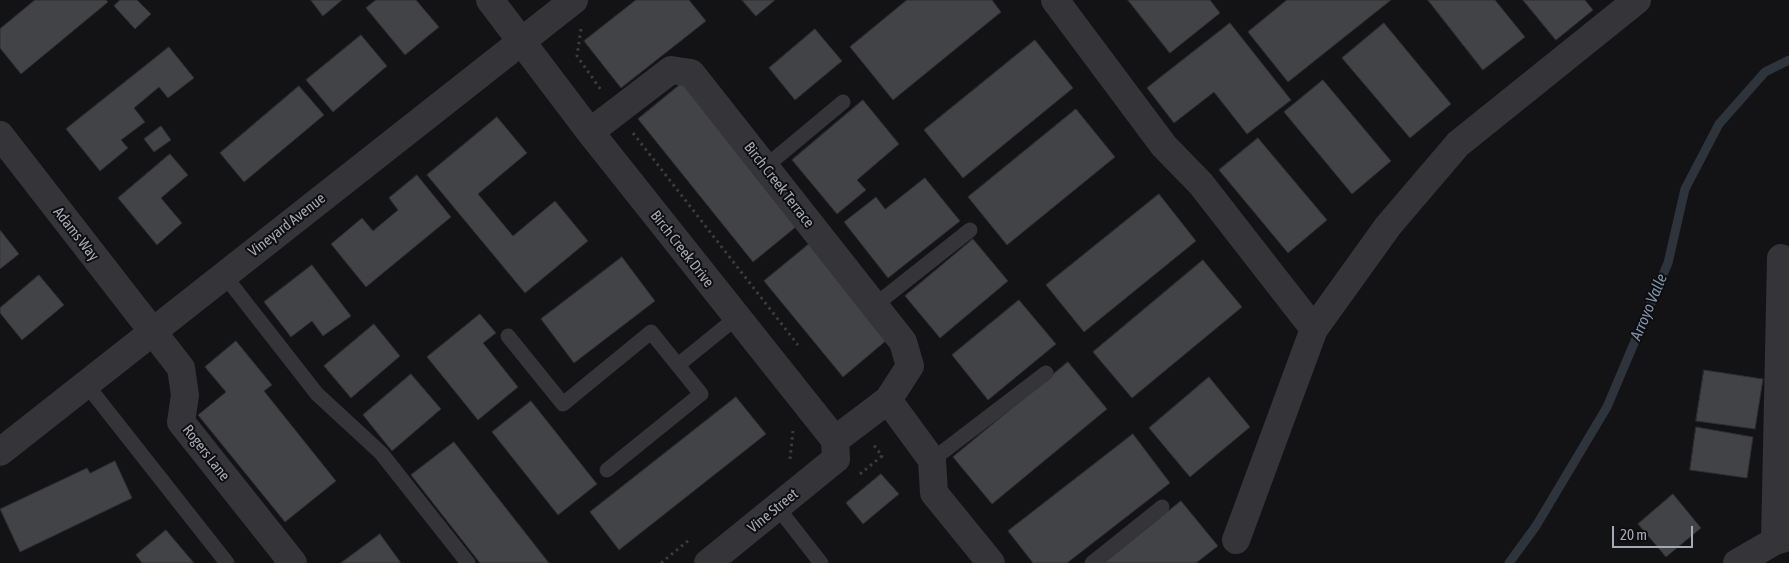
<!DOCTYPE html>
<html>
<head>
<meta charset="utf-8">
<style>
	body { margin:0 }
	#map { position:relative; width:1789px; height:563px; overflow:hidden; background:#131315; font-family:"Asap Condensed",sans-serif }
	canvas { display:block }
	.scale { position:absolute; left:1612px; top:526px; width:81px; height:22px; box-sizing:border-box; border:2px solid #a6a9b4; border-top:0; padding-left:6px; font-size:15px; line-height:18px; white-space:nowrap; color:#a6a9b4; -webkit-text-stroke:4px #0e0e10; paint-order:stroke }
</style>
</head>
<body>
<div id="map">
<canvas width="1789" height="563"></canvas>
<div class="scale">20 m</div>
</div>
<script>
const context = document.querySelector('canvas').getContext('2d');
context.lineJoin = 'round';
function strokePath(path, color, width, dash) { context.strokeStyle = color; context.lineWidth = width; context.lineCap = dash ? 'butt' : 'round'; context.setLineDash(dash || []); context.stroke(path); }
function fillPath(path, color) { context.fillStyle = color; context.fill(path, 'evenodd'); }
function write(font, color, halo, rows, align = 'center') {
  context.font = font + ' "Asap Condensed",sans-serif'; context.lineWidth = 4; context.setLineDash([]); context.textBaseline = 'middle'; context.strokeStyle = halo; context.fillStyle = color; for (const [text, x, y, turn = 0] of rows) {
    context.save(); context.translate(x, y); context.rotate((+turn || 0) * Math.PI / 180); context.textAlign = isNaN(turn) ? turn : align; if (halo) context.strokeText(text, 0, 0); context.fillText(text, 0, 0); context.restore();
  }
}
strokePath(new Path2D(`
	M1509,563L1536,526L1607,407L1668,263L1685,189L1719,124L1765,72L1789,60`), '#2e343c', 9);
const building = new Path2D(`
	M35,0H106L108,2L21,74L0,48V29Z
	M120,0H137L151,14L135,29L114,6Z
	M311,0H342L323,16Z
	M376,0H416L439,27L405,55L366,8Z
	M636,0H689L706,21L621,88L584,41Z
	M742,0H775L756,16Z
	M907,0H992L1001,12L893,100L850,47Z
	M1128,0H1210L1220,13L1170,53Z
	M1287,0H1391L1288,82L1248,32Z
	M1428,0H1495L1525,37L1483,70Z
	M1523,0H1585L1593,10L1556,40Z
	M1230,23L1291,100L1247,134L1214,92L1174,123L1147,88Z
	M1384,23L1451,104L1410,138L1342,58Z
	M815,29L842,61L795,100L769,68Z
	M361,35L387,66L333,112L306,80Z
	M1035,40L1073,88L963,178L924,130Z
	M169,47L194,78L168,98L159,87L134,108L145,122L121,140L128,148L100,171L66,129Z
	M1323,80L1391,161L1352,194L1284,112Z
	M682,83L797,226L753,262L638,119Z
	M299,86L324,115L244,182L220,153Z
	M863,100L899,144L857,180L866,190L837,214L792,160Z
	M1076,109L1115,157L1007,245L968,197Z
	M497,117L527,153L478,194L513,236L555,201L588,241L525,293L427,175Z
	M161,126L171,140L154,152L144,139Z
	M1258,138L1327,220L1288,253L1219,170Z
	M170,154L188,175L161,198L182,223L157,245L118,198Z
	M417,175L451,217L366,287L331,244L362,218L373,231L398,210L389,198Z
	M925,178L960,221L888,278L844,222L876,197L885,209Z
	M1159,194L1196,241L1084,332L1046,285Z
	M0,230L19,254L0,269Z
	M973,239L1008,281L940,338L905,296Z
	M809,244L888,339L843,377L764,281Z
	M622,257L655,301L574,363L541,319Z
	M1203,260L1242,307L1132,398L1093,352Z
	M312,265L351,316L323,336L312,321L291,337L264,302Z
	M39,275L64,305L22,340L0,313V308Z
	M1019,300L1056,344L988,400L952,355Z
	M480,314L496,333L483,343L518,387L478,420L427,357Z
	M374,324L400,356L351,398L324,366Z
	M236,341L272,385L264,391L336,481L285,522L198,415L226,392L205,367Z
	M1068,362L1107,409L992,504L953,457Z
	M1704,370L1763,379L1755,429L1696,421Z
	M411,374L441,409L392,451L363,415Z
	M1209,377L1250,427L1190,477L1149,428Z
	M736,397L766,434L619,550L590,512Z
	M531,401L597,484L558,515L492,432Z
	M1696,427L1753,437L1747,478L1690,470Z
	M1133,434L1170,483L1067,563H1033L1008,531Z
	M454,442L549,563H480L411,475Z
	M115,461L132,498L20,552L0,509L87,468L90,473Z
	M881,474L899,494L863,524L846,503Z
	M1673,494L1701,528L1666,557L1638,524Z
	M1181,501L1218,546L1196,563H1104Z
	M166,530L194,563H142L136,555Z
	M380,534L401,563H341Z`);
fillPath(building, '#424347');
strokePath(building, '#2e2d30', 1);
strokePath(new Path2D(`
	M581,29L577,56L601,90
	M633,133L798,345
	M790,459L793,431
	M860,474L882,456L873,444
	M661,563L689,540`), '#3b3c40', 3, [2.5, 4]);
strokePath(new Path2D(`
	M765,167L843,102
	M224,275L317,394L381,453L468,563
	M874,306L970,230
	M508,336L563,404L651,332L701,394L607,470
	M678,365L736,318
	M86,384L227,563
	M932,460L1046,373
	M778,508L821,563
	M1092,563L1162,507`), '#353539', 15);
strokePath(new Path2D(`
	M490,0L590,132L835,440L836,459L708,563
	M1055,0L1164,146L1201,184L1314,329
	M590,132L671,70L691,73L903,342L910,366L888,400L835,440
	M0,135L181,368L185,395L181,422L293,563
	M888,400L932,460L934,493L991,563
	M1236,540L1314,329L1388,226L1458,144L1637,0
	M1775,541L1781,258
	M1737,563L1775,541L1789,537`), '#353539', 28);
strokePath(new Path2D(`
	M0,452L574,0`), '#353539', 28);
write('15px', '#a6a9b4', '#0e0e10', [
	["Birch Creek Terrace",779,185,52],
	["Vineyard Avenue",287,225,-38],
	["Adams Way",76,234,52],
	["Birch Creek Drive",682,249,52],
	["Rogers Lane",206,453,52],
	["Vine Street",773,511,-39]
]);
write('italic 16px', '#8093ab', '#0e0e10', [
	["Arroyo Valle",1649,307,-67]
]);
</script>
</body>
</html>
